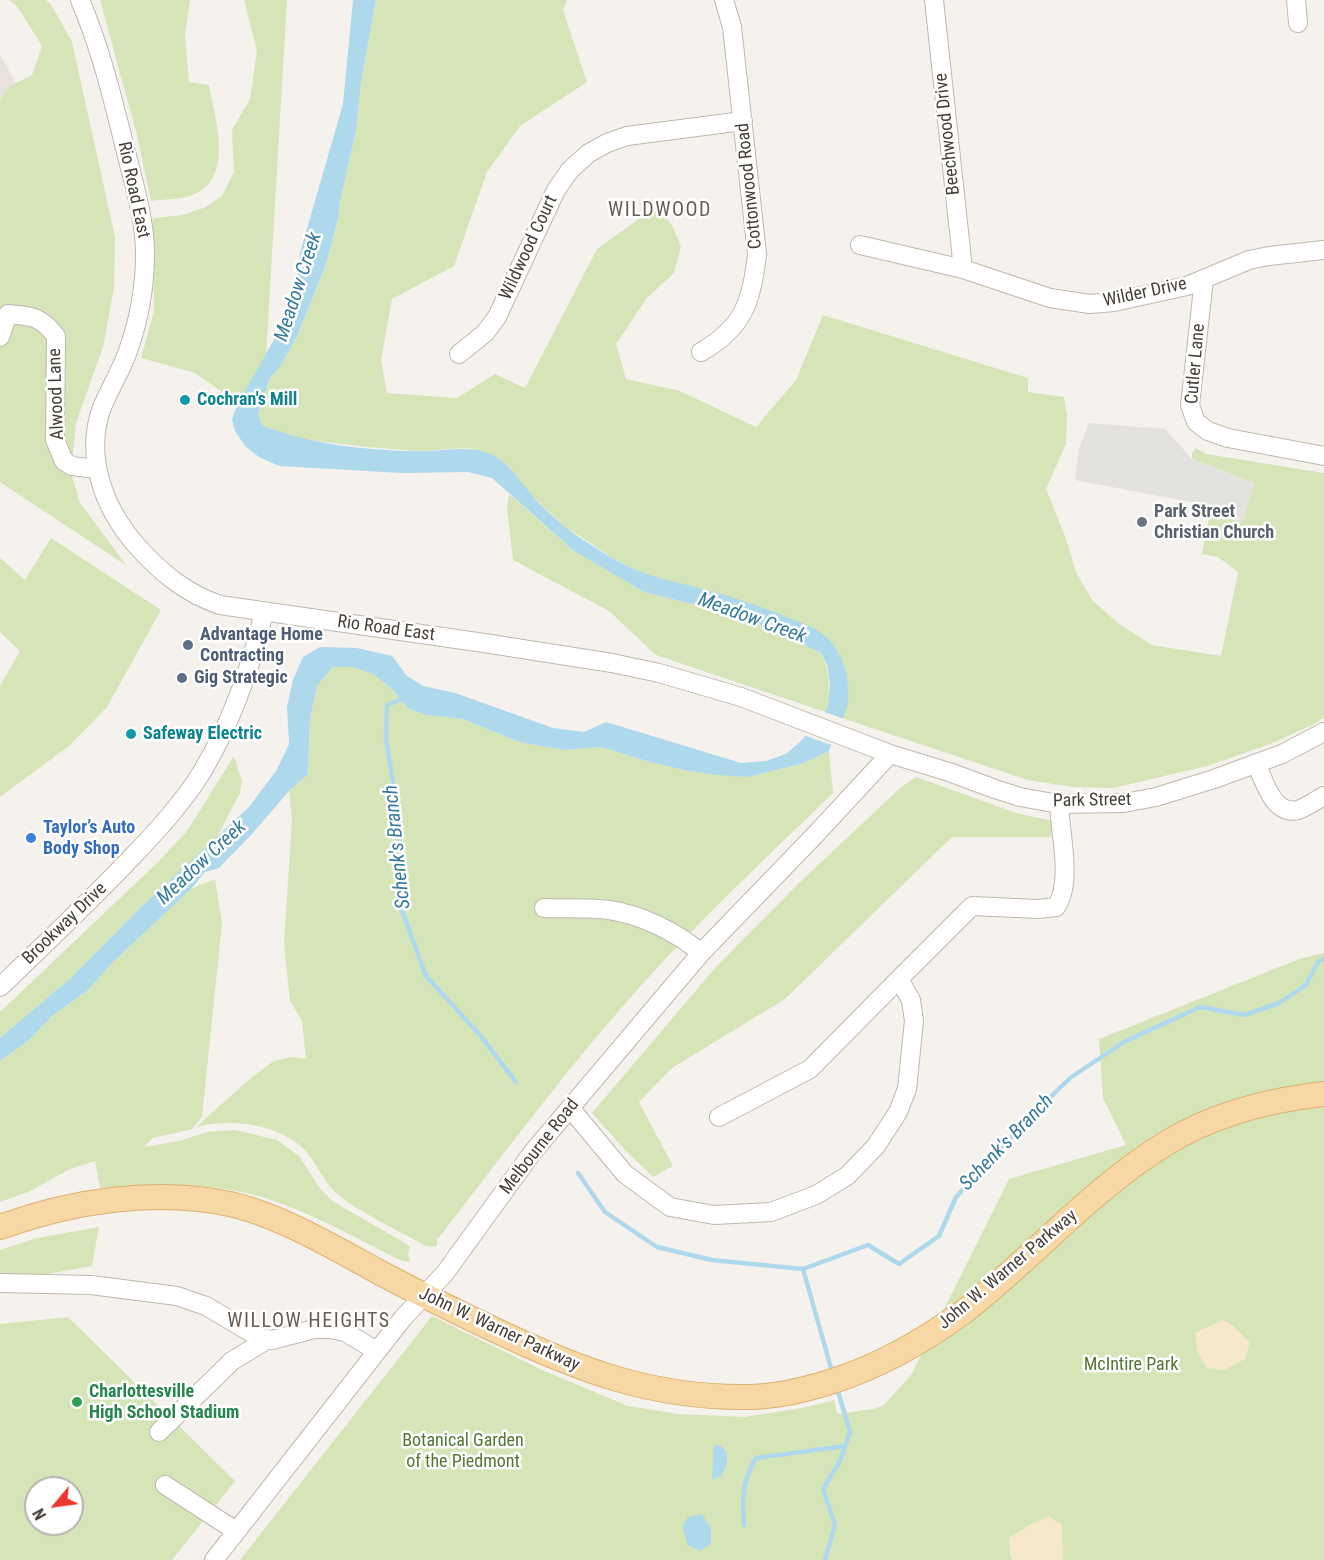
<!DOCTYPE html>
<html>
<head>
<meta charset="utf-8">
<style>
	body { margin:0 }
	#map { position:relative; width:1324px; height:1560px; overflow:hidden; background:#f5f1ec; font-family:"Roboto Condensed",sans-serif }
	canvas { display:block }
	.north { position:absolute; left:24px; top:1476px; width:60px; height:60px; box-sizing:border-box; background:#fff; border:2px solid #b6b3b0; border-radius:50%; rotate:241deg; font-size:16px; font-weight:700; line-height:24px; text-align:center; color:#48413a }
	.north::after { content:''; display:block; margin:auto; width:21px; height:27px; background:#e9392e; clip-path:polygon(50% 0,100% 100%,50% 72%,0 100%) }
</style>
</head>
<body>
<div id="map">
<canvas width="1324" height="1560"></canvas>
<div class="north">N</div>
</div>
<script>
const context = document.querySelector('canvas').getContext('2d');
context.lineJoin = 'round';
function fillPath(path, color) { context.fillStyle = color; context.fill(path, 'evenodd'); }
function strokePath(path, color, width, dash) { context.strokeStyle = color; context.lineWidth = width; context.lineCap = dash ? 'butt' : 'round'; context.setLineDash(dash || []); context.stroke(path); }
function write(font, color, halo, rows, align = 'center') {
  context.font = font + ' "Roboto Condensed",sans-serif'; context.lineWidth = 5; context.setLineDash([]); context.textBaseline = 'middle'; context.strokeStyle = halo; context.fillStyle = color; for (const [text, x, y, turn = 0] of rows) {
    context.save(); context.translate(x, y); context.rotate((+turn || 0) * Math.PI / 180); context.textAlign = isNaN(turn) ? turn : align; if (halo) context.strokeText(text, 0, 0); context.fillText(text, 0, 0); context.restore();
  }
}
fillPath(new Path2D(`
	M0,54L16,84L0,175Z`), '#e8e2da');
fillPath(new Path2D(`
	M9,0H46L52,6L72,42L115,237L114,288L103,347L76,423L71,473L80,503L127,566L0,482V100L9,87L32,75L42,46L17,6Z
	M100,0H190L185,36L189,82L209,85C215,120 235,177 193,195C181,200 164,199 151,201L137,135Z
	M244,0H287L266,355L250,385L238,403L195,373L141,358L154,312L153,218L182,215L206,207L222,196L234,172L232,130L250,99L257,51Z
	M376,0H567L563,10L587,82L520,126L487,172L454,266L392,299L381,360L387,393L457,398L495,374L525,388L597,249L657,206L673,227L681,247L674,273L647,298L616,344L626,379L680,391L756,427L796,380L823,315L1028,378V392L1064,397L1067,415L1066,444L1046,489L1065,536L1076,572L1092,600L1119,624L1152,645L1221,656L1238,572L1218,557L1202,554L1211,509L1242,523L1254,483L1192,459V453L1196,448L1206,454L1324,473V717L1314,724L1270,744L1207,766L1113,788L1072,787L1028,780L842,718L848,701L847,677L803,624L741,601L704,589L676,584L638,571L614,559L563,525L526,490L509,467L469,448L418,451L367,447L308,440L281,434L262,425L258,414L270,378L282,364L298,334L325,267L338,219L340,202L356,130L361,82Z
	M509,494L574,551L644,592L744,617L821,653C830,672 830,688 827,709L825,712L656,655L609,611L513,560L507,509Z
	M51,538L161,610L107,707L69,746L0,797V686L20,651L0,632V558L25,580Z
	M333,667H352L373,674L392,689L409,709L427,715L463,719L519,742L566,750L601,747L650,762L684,770L748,777L801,764L829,751L833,793C770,854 705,915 646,980C571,1063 505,1152 437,1240V1245L434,1247L426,1246C400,1231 355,1211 334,1191C322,1179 316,1162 305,1150C278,1123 230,1118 196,1127L252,1077L274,1061L291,1057L306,1059L302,1021L290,1001L284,943L292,820L289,791L308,774L310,718L317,686Z
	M234,756L242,781L240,793L217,837L140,908L73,976L0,1038V1012L157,863L187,831Z
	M916,777L1016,813L1052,821L1051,837H952L785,999L672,1068L639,1102L673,1166L653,1177L626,1151L592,1113L715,968L798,884L900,788Z
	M215,879L222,923L202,1117L192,1129L153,1138L144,1147L179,1141L207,1132L220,1131L235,1130L277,1140L299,1156L319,1187L332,1201L410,1246L408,1254L410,1262L400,1260C351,1236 296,1203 241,1192C195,1182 147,1184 100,1188L95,1161L70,1169L28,1192L0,1202V1061L27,1042L52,1016L87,991L112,963L191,889Z
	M1324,953V1560H240L432,1316L542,1370L628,1406L678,1414L745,1417L807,1407L834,1400L837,1414L873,1409L884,1405L911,1375L1009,1179L1126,1145L1103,1098L1099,1039L1299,959Z
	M99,1227L92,1266L25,1278L0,1279V1250L37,1238Z
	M68,1317L235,1481L172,1560H0V1324ZM36,1488H72V1524H36Z`), '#d5e5b8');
fillPath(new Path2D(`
	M1223,1320C1235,1324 1240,1334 1250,1342L1245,1359L1224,1370L1207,1368L1197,1352L1195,1333Z
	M1049,1516L1062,1525L1063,1560H1013L1010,1556L1009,1538L1029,1525Z`), '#f5e8cb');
fillPath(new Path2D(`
	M1089,423L1165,429L1192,459L1254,483L1242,523L1201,504L1075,480L1079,448Z`), '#e4e2df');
fillPath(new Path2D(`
	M353,0H376L361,82L356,130L340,202L338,219L325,267L298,334L282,364L270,378L258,414L262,425C306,444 370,451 418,451C442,452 467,444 490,454C512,463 524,489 541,505C562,527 588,544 614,559C644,576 671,581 704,589C730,596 757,605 782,615C796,621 815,626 826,637C843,652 850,678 848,700C847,714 834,737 829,751L801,764L748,777L717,775L684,770L650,762L601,747L566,750L519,742L463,719L427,715L409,709L392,689L373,674L352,667H333L317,686L310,718L308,774L289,791L252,834L219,868L205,872L191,889L112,963L87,991L52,1016L27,1042L0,1061V1038L73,976L140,908L249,807L276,771L289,744L287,707L293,680L303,657L320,647L357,648L392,656L407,676L423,686L455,693L553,728L584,732L606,722L741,763L766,761L786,754L801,741L827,709L830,685L827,665L821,653L744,617L644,592L574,551L492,478L468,472L401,473L279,466L259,457L245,446L235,431L232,419L238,403L279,331L288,309L295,286L300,253L343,104Z
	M714,1444L721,1446L727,1452V1463L722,1475L712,1480Z
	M702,1514L711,1528V1543L700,1551L688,1545L682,1527L688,1517Z`), '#aed8ec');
fillPath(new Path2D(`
	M822,711L844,719L834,746L803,735Z`), '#f5f1ec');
strokePath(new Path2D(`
	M405,698L387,705L386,739L397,808L402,868L399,902L426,976L480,1035L516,1082
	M578,1173L605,1212L657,1247L712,1260L803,1269L868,1245L899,1264L939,1236L956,1197L1026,1121L1070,1078L1124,1042L1200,1007L1244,1015L1279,1003L1306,985L1318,962L1324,959
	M803,1269L833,1375
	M744,1525C742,1498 742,1482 756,1458L845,1446
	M825,1560L835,1525L823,1489L840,1461L850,1432L837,1388`), '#aed8ec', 4.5);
const minor = new Path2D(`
	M80,0C101,49 113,100 126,152C134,185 145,219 145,254C145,285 139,319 129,348C122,370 109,389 101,410C85,458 104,508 136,545C160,572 185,593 220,605L484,643L612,663L659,673L741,697L890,754L949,772L995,789L1020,797L1059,804L1124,803L1156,797L1214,779L1282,754L1324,732
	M934,0L963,269
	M1296,0L1298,23
	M860,245L963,269L1050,298L1090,304L1114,302L1187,286L1249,260L1269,256L1324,250
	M1204,279L1190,405L1196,422L1208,431L1228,438L1324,456
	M0,337L8,314C32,316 40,316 56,336L55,440L64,461L72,466L97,469
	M701,352C744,327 752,301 757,254L732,27L724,0
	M459,354L485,333L497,317L556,190L570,170L589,153L607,143L627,136L743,121
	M1256,763C1264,780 1273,816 1298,810C1307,807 1316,800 1324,796
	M544,908C565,909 588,907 609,910C639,914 677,932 701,953
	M899,979L972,906L1038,909L1056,907C1073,883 1060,833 1059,804
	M0,987C44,945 88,903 130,859C156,832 182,804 202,772C232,721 251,668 264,612
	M570,1108L625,1174L670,1207L714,1215L771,1212L816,1195L847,1176L876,1146L898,1112L907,1089L914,1021L911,1000L899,979L810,1069L719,1117
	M0,1283L91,1285L177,1296L206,1306L260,1338L272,1340L314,1329H330L345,1332L377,1351
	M159,1432L232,1361L268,1339
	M165,1485L236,1531
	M214,1560L403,1318L445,1273L532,1153L701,953L816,834L890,754`);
const major = new Path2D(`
	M0,1227C72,1201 154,1188 230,1204C279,1215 333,1247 377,1271C416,1292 455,1311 495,1330C579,1370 652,1398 747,1397C776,1397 805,1390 833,1381C880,1366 922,1342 962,1313C1031,1260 1089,1191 1165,1144C1212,1115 1269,1100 1324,1094`);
strokePath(minor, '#c0b8af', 20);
strokePath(major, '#dbb273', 26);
strokePath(minor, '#fff', 18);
strokePath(major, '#f7d7a3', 24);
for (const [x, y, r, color] of [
	[185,400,6,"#0f9aa8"],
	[1142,522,6,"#6b7280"],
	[188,645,6,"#5c6f8a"],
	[182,678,6,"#5c6f8a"],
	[131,734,6,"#0f9aa8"],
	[31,838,6,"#3f7fe0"],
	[77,1402,6,"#2e9e5b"]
]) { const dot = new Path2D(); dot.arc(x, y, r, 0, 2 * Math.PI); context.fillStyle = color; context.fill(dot); strokePath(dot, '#fff', 2); }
write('18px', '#48413a', '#fff', [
	["Beechwood Drive",948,134,-96],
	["Cottonwood Road",750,186,-96],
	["Rio Road East",133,190,78],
	["Wildwood Court",529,248,-65],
	["Wilder Drive",1145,293,-12],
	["Cutler Lane",1196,364,-85],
	["Alwood Lane",57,394,-92],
	["Rio Road East",386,629,8],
	["Park Street",1092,801,-1],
	["Brookway Drive",65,924,-44],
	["Melbourne Road",540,1147,-52],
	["John W. Warner Parkway",1008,1270,-40],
	["John W. Warner Parkway",499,1330,25]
]);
write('bold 18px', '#0d838f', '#fff', [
	["Cochran's Mill",197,400],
	["Safeway Electric",143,734]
], 'left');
write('bold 18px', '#5b616d', '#fff', [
	["Park Street",1154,512],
	["Christian Church",1154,533]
], 'left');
write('bold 18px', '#4e5e75', '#fff', [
	["Advantage Home",200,635],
	["Contracting",200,656],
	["Gig Strategic",194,678]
], 'left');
write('bold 18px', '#366cbe', '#fff', [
	["Taylor’s Auto",43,828],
	["Body Shop",43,849]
], 'left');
write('18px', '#527731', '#fff', [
	["McIntire Park",1131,1365],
	["Botanical Garden",463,1441],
	["of the Piedmont",463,1462]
]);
write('bold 18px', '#27864d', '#fff', [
	["Charlottesville",89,1392],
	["High School Stadium",89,1413]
], 'left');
context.letterSpacing = '1.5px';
write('20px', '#6a5e52', '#fff', [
	["WILDWOOD",660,211],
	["WILLOW HEIGHTS",309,1322]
]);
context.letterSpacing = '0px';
write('italic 20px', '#367b9d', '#fff', [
	["Meadow Creek",299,287,-72],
	["Meadow Creek",752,619,20],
	["Schenk's Branch",398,847,-96],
	["Meadow Creek",202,863,-43],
	["Schenk's Branch",1007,1143,-46]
]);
</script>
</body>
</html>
